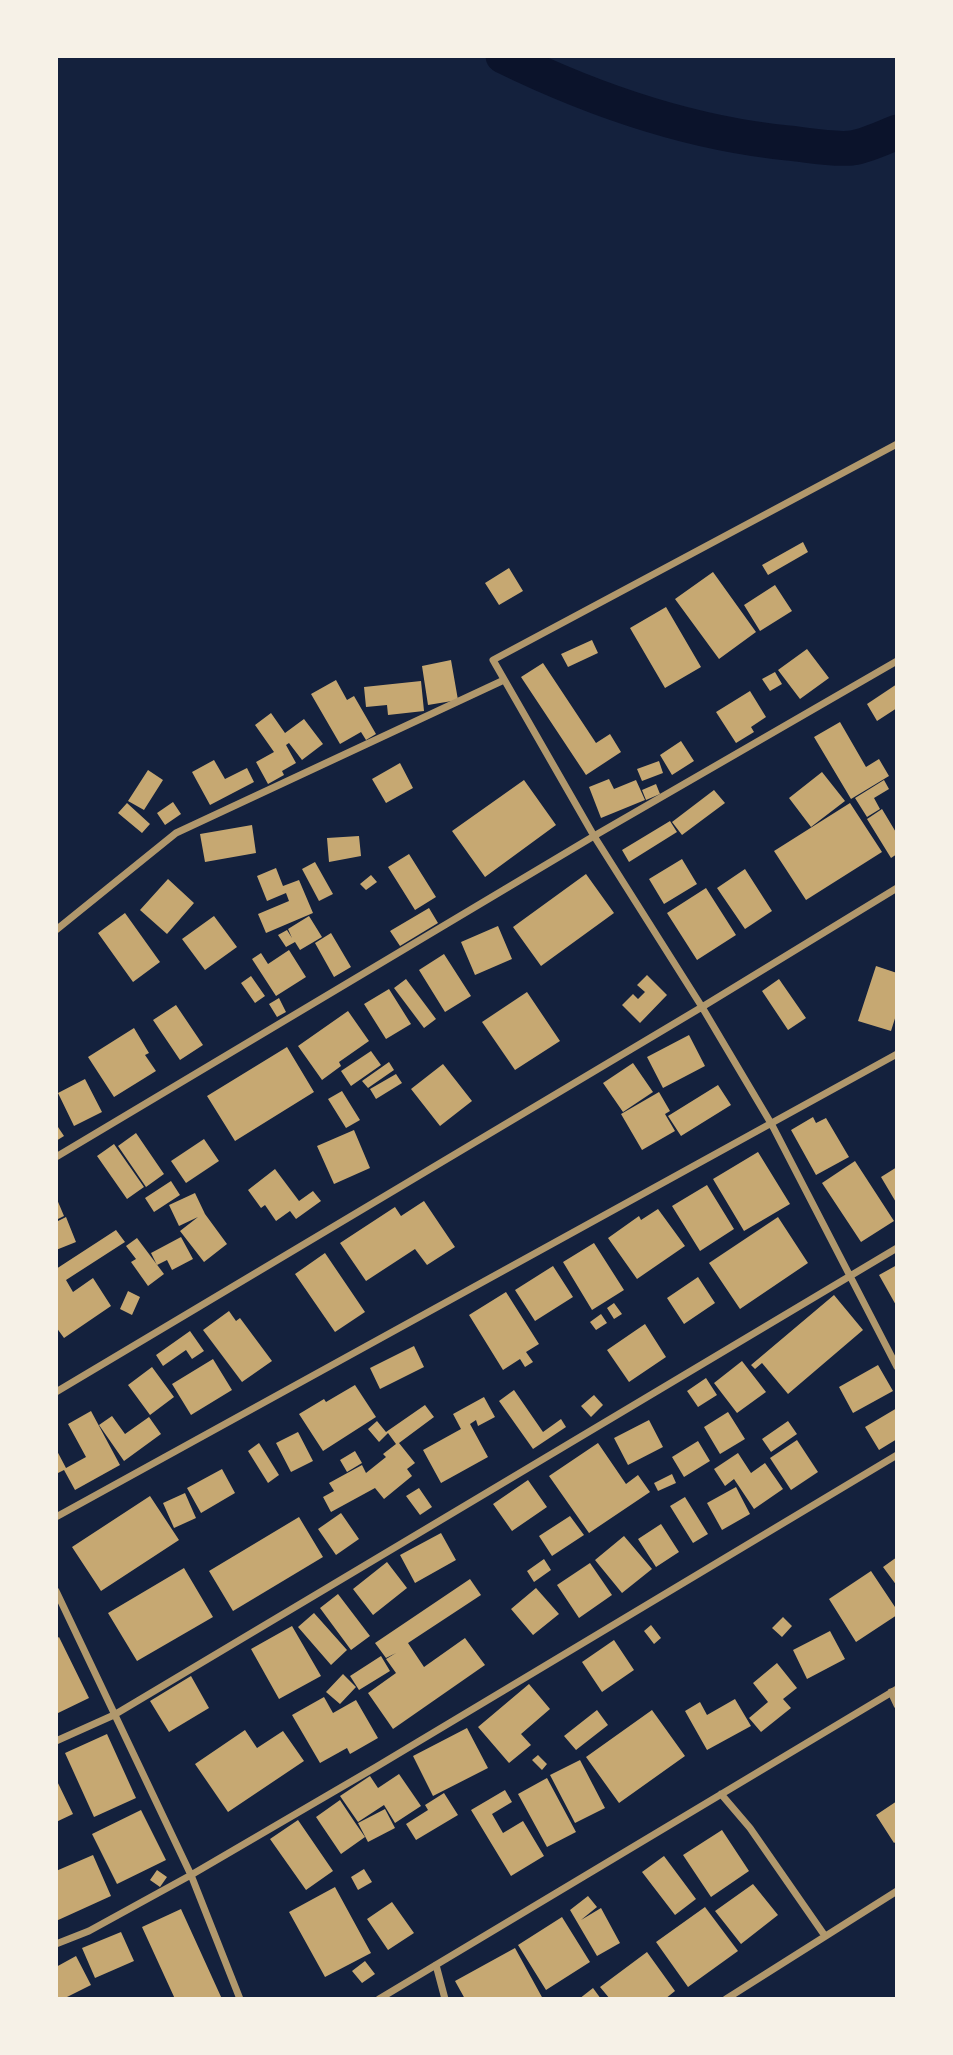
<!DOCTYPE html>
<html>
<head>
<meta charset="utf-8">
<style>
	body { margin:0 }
	#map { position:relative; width:953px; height:2055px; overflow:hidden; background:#14213d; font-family:Montserrat,sans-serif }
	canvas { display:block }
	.frame { position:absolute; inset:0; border:58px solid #f6f1e7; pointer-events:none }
</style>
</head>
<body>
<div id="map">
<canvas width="953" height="2055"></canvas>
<div class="frame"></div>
</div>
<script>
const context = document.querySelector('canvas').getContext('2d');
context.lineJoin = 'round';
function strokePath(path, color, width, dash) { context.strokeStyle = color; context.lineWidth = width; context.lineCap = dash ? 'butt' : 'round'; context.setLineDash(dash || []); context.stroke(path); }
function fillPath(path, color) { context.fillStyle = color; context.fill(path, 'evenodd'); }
strokePath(new Path2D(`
	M503,56C593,100 687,133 788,143C808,145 831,150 852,148C866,146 883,138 897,132`), '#0b132b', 35);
fillPath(new Path2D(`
	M803,542L808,552L768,575L762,565Z
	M509,568L523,591L499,605L485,583Z
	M713,572L756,632L719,659L675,599Z
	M775,585L792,611L760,631L744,605Z
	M666,607L701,667L665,688L630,628Z
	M592,640L598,653L568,667L561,654Z
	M807,649L829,678L800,699L778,670Z
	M451,660L458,700L428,705L422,666Z
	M543,663L596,743L610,734L621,752L586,775L521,677Z
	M775,672L782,684L770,691L762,679Z
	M336,680L347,700L354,696L376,734L366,740L361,732L340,744L311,694Z
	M421,681L424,711L388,715L387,705L366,707L364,687Z
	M897,684V708L877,721L867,704Z
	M750,691L766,717L751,727L754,732L736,743L716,712Z
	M271,713L285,733L304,719L323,744L302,760L289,743L286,745L296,763L282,771L284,775L268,784L256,762L274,752L255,725Z
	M840,722L866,767L879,759L889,776L851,799L814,737Z
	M681,741L694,761L672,775L660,755Z
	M214,760L225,779L247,768L254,782L210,805L192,772Z
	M659,761L663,773L642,781L637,769Z
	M400,763L413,788L386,803L372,779Z
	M148,770L163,780L144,810L128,801Z
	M822,772L845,801L811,827L789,798Z
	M609,779L614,789L636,780L645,800L601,818L589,787Z
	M524,780L556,825L485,877L452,831Z
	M884,780L889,789L874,798L880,809L867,817L855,798Z
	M656,784L660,794L646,800L642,790Z
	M714,790L725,803L682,835L672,822Z
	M173,802L181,814L165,825L157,813Z
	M127,803L150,824L142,833L118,813Z
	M850,803L882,852L806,900L774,851Z
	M882,809L897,834V854L891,858L867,819Z
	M670,821L677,832L629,862L622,850Z
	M252,825L256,853L205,862L200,834Z
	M359,836L361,856L329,862L327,838Z
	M409,854L436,897L415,910L388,867Z
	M682,859L697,884L664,904L649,879Z
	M315,862L333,894L319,901L302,869Z
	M276,868L283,886L299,880L313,913L266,933L258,914L289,901L286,893L267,901L257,876Z
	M745,869L772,911L745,929L717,888Z
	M586,874L614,913L541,966L513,927Z
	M371,875L377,882L366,890L360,884Z
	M168,879L194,903L167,934L140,910Z
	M706,888L736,935L697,960L667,913Z
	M429,908L438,923L400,946L390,931Z
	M125,913L160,962L133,982L98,933Z
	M214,916L237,947L205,970L182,939Z
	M309,916L322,937L300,950L295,942L286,947L278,935L287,930L292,938L288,929Z
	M498,926L512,959L475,975L461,942Z
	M331,933L351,967L334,977L315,943Z
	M289,950L306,977L276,996L252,959L261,953L268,964Z
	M444,954L471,996L445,1012L419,970Z
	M876,966L897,973V1012L891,1031L858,1021Z
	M647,975L667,995L640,1023L622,1005L633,994L638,999L645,992L637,985Z
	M251,976L265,996L255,1003L241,983Z
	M406,979L436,1019L424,1028L394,988Z
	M779,979L806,1018L788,1030L762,991Z
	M389,989L411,1024L386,1039L364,1004Z
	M527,992L560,1041L515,1070L482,1022Z
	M279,998L286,1012L277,1017L269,1004Z
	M176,1005L203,1045L180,1060L153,1020Z
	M348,1011L369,1041L339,1062L341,1066L322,1080L298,1046Z
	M134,1028L149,1053L145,1055L156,1071L114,1097L88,1057Z
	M689,1035L705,1066L663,1088L647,1057Z
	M287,1047L314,1092L235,1141L207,1096Z
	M371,1051L381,1065L351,1086L341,1071Z
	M389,1062L394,1070L368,1088L362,1081Z
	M633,1063L653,1092L623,1112L603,1083Z
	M443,1064L472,1101L440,1126L411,1089Z
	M396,1074L402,1083L376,1099L370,1089Z
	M85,1079L102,1112L74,1126L58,1093Z
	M718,1085L731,1105L681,1136L668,1116Z
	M342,1091L360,1120L346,1128L328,1099Z
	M659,1092L670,1111L665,1114L675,1131L642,1150L621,1114Z
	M813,1117L816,1123L826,1118L849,1157L816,1175L791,1130Z
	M56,1124L64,1136L56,1141Z
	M354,1130L370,1168L334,1184L317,1146Z
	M136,1133L164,1174L146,1187L118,1146Z
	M204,1139L219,1161L186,1183L171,1161Z
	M114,1144L144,1187L127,1199L97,1156Z
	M758,1152L790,1204L744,1231L713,1179Z
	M855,1161L894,1221L861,1242L822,1183Z
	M897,1167V1204L881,1177Z
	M275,1169L299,1201L313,1191L321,1201L296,1219L290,1211L276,1221L265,1205L261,1208L248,1190Z
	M171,1181L180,1195L154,1212L145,1198Z
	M707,1185L734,1229L700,1251L672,1206Z
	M195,1193L205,1214L227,1244L204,1262L180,1231L198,1217L179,1226L169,1205Z
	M56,1197L64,1216L56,1220Z
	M424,1201L455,1247L427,1265L415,1249L366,1281L340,1243L395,1207L401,1216Z
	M658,1209L685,1246L637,1279L608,1238L639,1216L641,1220Z
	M66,1217L76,1242L56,1250V1222Z
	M778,1217L808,1263L740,1309L709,1263Z
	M116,1230L125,1242L66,1280L73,1292L93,1278L111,1306L64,1338L56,1327V1269Z
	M181,1237L193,1259L172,1270L167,1260L157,1265L151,1253Z
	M137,1238L164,1274L148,1286L131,1262L136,1259L126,1246Z
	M594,1243L624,1290L592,1310L563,1262Z
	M325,1253L365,1312L335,1332L295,1274Z
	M897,1265V1307L879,1275Z
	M553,1266L573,1297L535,1321L515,1290Z
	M698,1277L715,1303L684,1324L667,1298Z
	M128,1291L140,1297L132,1315L120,1309Z
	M506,1292L539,1344L526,1352L533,1362L525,1367L520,1359L503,1370L469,1315Z
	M834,1295L863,1330L788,1394L762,1363L755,1369L751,1365Z
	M614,1303L622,1314L614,1319L607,1308Z
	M229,1311L236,1321L240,1318L272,1361L242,1382L203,1330Z
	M601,1314L607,1323L596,1330L590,1322Z
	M645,1324L666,1357L629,1382L607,1350Z
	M190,1331L204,1351L192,1359L186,1350L163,1366L156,1355Z
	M414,1346L424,1367L380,1389L370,1368Z
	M213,1359L232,1390L191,1415L172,1384Z
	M742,1361L766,1392L737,1413L714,1383Z
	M878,1365L893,1391L853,1413L839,1387Z
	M152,1367L174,1397L150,1415L128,1385Z
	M706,1378L717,1395L698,1407L687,1391Z
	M355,1385L376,1417L323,1451L299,1414L324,1399L326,1402Z
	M514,1390L543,1432L561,1419L566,1427L533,1449L499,1401Z
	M594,1395L603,1405L591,1417L581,1406Z
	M484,1397L495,1417L478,1426L476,1420L470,1424L488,1457L441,1483L423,1450L461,1429L453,1414Z
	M425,1405L434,1417L399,1443L415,1463L407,1469L412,1476L384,1499L375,1488L331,1512L323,1497L334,1491L329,1483L362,1465L366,1473L386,1457L383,1454L396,1444L388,1433L379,1442L368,1429L377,1421L386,1432Z
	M897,1408V1439L879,1450L865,1427Z
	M91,1411L120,1465L75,1490L64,1470L56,1474V1449L66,1468L86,1457L68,1424Z
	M728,1412L745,1439L720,1454L704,1427Z
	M112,1416L125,1434L149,1417L161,1434L124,1461L99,1425Z
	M649,1420L663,1447L628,1465L614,1438Z
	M788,1421L797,1434L771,1452L762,1439Z
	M298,1432L313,1461L291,1472L276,1443Z
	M797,1440L818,1472L791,1490L770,1458Z
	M698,1441L710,1461L684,1477L672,1457Z
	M259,1443L279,1475L268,1483L248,1451Z
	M598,1443L626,1484L638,1475L650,1492L589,1533L549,1476Z
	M355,1451L362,1463L347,1472L340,1460Z
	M738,1453L751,1473L765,1463L783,1489L754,1509L734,1479L725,1486L714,1469Z
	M222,1469L235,1493L201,1513L187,1488Z
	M672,1474L676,1483L658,1491L654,1483Z
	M528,1480L547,1507L512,1531L493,1504Z
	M736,1487L750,1514L722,1530L707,1503Z
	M419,1488L432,1507L420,1515L406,1496Z
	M185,1493L196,1518L174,1528L163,1503Z
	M150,1496L179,1540L101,1591L72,1547Z
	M685,1497L708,1534L693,1543L670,1506Z
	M341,1513L359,1539L336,1555L318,1529Z
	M570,1516L584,1535L552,1556L539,1536Z
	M299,1517L323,1557L233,1611L209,1571Z
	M661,1524L679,1552L656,1567L638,1539Z
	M441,1533L456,1560L415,1583L400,1555Z
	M624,1536L652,1569L622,1593L595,1560Z
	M897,1557V1586L883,1567Z
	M544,1559L551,1570L534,1582L527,1571Z
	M387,1562L407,1588L373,1615L353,1589Z
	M590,1563L612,1595L579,1618L557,1585Z
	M184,1568L213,1617L137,1661L108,1613Z
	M871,1571L897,1610V1615L856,1642L829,1599Z
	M470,1579L481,1595L408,1643L424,1667L465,1638L485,1665L393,1729L368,1693L396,1673L386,1659L396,1653L386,1658L375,1643Z
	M536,1588L559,1614L533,1635L511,1609Z
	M338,1594L370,1636L351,1650L320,1608Z
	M314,1613L347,1650L331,1665L298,1627Z
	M783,1617L792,1626L782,1637L772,1628Z
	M651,1625L661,1638L654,1644L644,1631Z
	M292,1626L321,1676L279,1699L251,1649Z
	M830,1631L845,1659L807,1679L793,1650Z
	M59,1637L89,1698L56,1714V1639Z
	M614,1640L634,1670L602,1692L582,1662Z
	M381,1656L390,1671L359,1690L350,1676Z
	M777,1663L797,1688L783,1699L791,1708L761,1732L749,1718L768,1702L753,1683Z
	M343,1674L356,1687L340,1704L326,1692Z
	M191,1676L209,1708L169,1732L150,1701Z
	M529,1684L550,1709L521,1734L531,1745L509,1763L478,1727Z
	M324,1697L333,1713L356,1700L378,1738L350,1754L347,1748L320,1763L292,1715Z
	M735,1699L751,1726L707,1750L685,1711L700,1702L707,1715Z
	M597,1710L608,1725L576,1750L564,1736Z
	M652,1710L685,1756L619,1803L586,1757Z
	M467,1728L488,1768L433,1796L413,1756Z
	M245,1730L257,1748L283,1731L304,1761L228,1812L195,1764Z
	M107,1734L136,1798L94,1817L65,1753Z
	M538,1755L547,1764L542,1770L532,1760Z
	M580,1760L605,1808L575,1823L550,1775Z
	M399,1774L421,1806L395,1823L384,1805L358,1822L340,1796L370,1776L378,1788Z
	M547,1778L576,1832L547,1847L518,1794Z
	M56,1779L73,1814L56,1822Z
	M505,1790L512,1802L492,1814L503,1833L523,1821L544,1856L511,1876L471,1810Z
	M444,1793L458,1815L416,1840L406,1824L428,1810L425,1805Z
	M340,1800L356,1824L354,1825L356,1824L365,1837L341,1854L316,1817Z
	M897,1801V1841L894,1843L876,1815Z
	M385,1809L395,1828L368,1842L358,1823Z
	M141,1810L166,1860L117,1884L92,1834Z
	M298,1820L333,1871L306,1890L270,1839Z
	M722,1830L749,1871L711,1897L683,1855Z
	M93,1855L111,1896L56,1921V1871Z
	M664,1856L696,1899L675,1915L642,1872Z
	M364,1869L372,1882L358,1890L351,1877Z
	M157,1870L167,1877L160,1887L150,1880Z
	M753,1884L778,1915L741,1944L715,1911Z
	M335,1887L371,1953L325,1977L289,1912Z
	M588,1896L597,1907L581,1920L601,1908L620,1943L597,1956L570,1910Z
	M392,1902L414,1933L388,1950L367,1919Z
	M705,1907L738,1951L688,1987L656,1942Z
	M181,1909L222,1999H175L142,1927Z
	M562,1917L590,1962L546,1990L518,1945Z
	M121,1932L134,1961L95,1978L82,1948Z
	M515,1948L543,1999H465L455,1981Z
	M647,1952L675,1991L665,1999H610L600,1987Z
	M76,1956L91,1985L63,1999H56V1967Z
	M365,1961L375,1974L362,1983L352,1971Z
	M593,1988L601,1999H579Z`), '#c6a872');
strokePath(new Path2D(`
	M897,444L493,660L594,836L702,1007L772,1125L897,1367
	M56,930L176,833L504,680
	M56,1157L594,836L897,661
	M56,1392L702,1007L897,888
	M56,1517L897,1054
	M56,1591L191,1875L240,1999
	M891,1692L897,1705
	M56,1741L114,1715L897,1248
	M721,1794L750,1828L825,1936
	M56,1944L89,1931L191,1875L376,1767L897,1455
	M436,1965L445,1999
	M379,1999L897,1689
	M726,1999L897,1891`), '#b1986c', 7);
</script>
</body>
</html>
